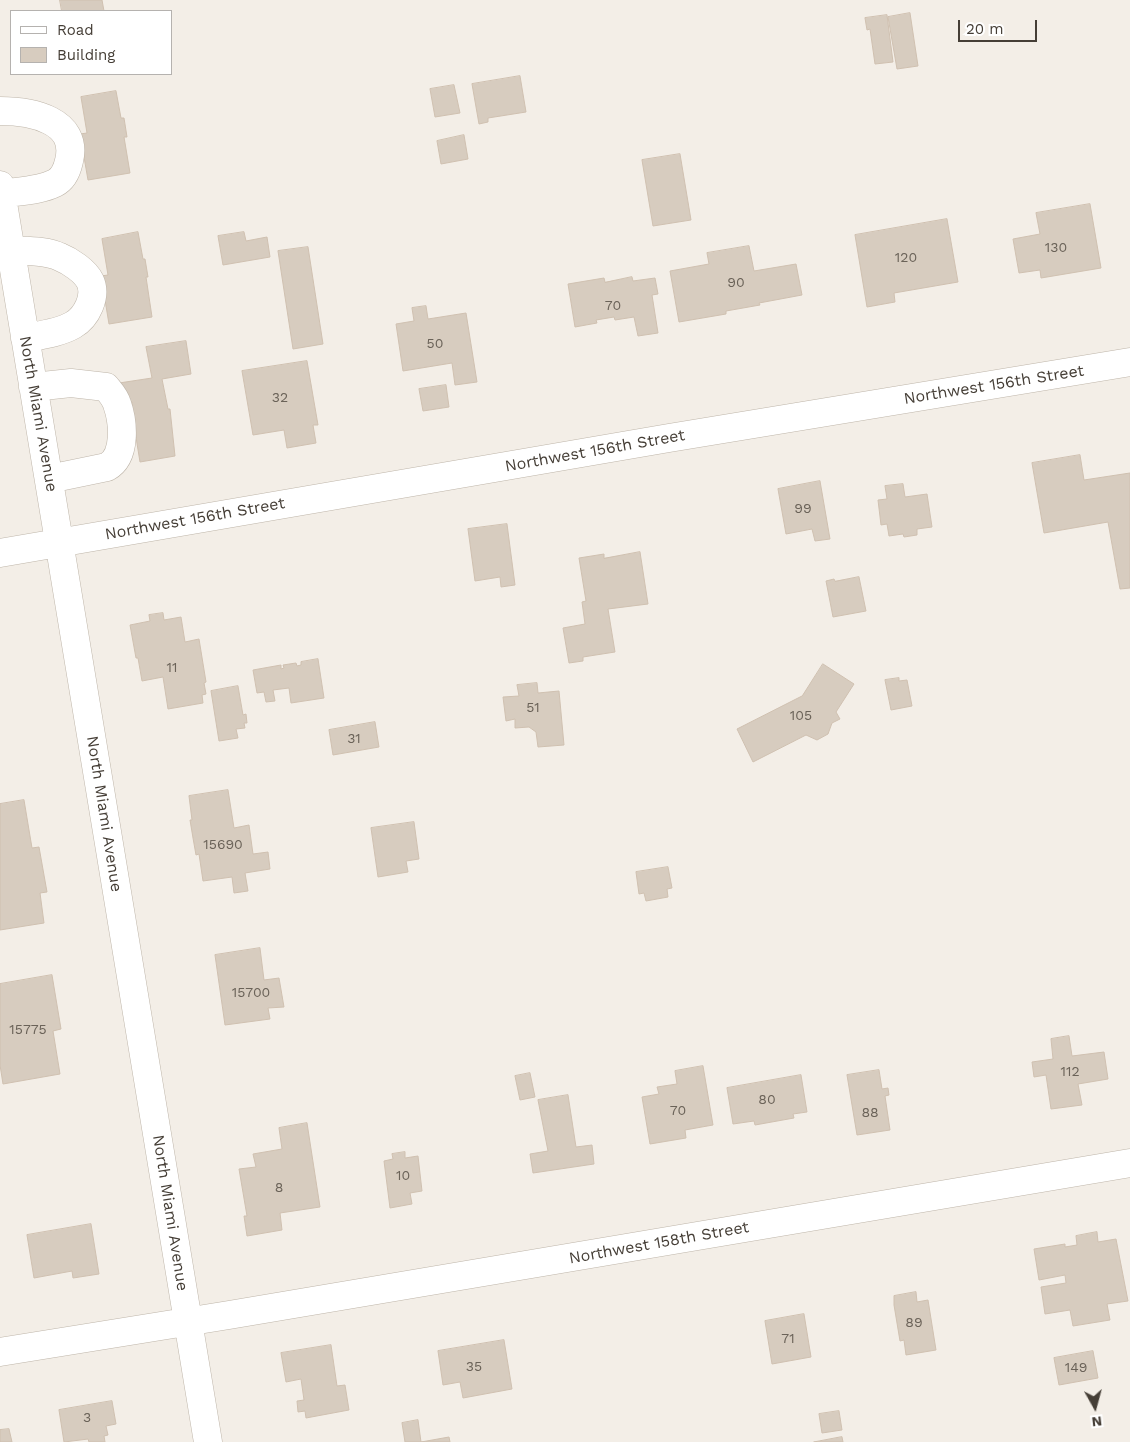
<!DOCTYPE html>
<html>
<head>
<meta charset="utf-8">
<style>
	body { margin:0 }
	#map { position:relative; width:1130px; height:1442px; overflow:hidden; background:#f3eee7; font-family:"Work Sans",sans-serif }
	canvas { display:block }
	.legend { position:absolute; left:10px; top:10px; width:162px; height:65px; box-sizing:border-box; background:#fff; border:1px solid #b5b2af; margin:0; padding:6px 9px; list-style:none; font-size:15px; color:#453e36 }
	.legend li { display:flex; align-items:center; gap:10px; height:25px }
	.legend b { width:25px; border:1px solid #b5b2af }
	.north { position:absolute; left:1070px; top:1382px; width:50px; height:50px; -webkit-text-stroke:4px #fff; paint-order:stroke; rotate:173deg; font-size:14px; font-weight:700; line-height:20px; text-align:center; color:#453e36 }
	.north::after { content:''; display:block; margin:auto; width:18px; height:22px; background:#453e36; clip-path:polygon(50% 0,100% 100%,50% 72%,0 100%) }
	.scale { position:absolute; left:958px; top:20px; width:79px; height:22px; box-sizing:border-box; border:2px solid #453e36; border-top:0; padding-left:6px; font-size:15px; line-height:18px; white-space:nowrap; color:#453e36; -webkit-text-stroke:4px #fff; paint-order:stroke }
</style>
</head>
<body>
<div id="map">
<canvas width="1130" height="1442"></canvas>
<ul class="legend">
<li><b style="height:6px;background:#fff"></b>Road</li>
<li><b style="height:14px;background:#d7ccbf"></b>Building</li>
</ul>
<div class="north">N</div>
<div class="scale">20 m</div>
</div>
<script>
const context = document.querySelector('canvas').getContext('2d');
context.lineJoin = 'round';
function fillPath(path, color) { context.fillStyle = color; context.fill(path, 'evenodd'); }
function strokePath(path, color, width, dash) { context.strokeStyle = color; context.lineWidth = width; context.lineCap = dash ? 'butt' : 'round'; context.setLineDash(dash || []); context.stroke(path); }
function write(font, color, halo, rows, align = 'center') {
  context.font = font + ' "Work Sans",sans-serif'; context.lineWidth = 4; context.setLineDash([]); context.textBaseline = 'middle'; context.strokeStyle = halo; context.fillStyle = color; for (const [text, x, y, turn = 0] of rows) {
    context.save(); context.translate(x, y); context.rotate((+turn || 0) * Math.PI / 180); context.textAlign = isNaN(turn) ? turn : align; if (halo) context.strokeText(text, 0, 0); context.fillText(text, 0, 0); context.restore();
  }
}
const building = new Path2D(`
	M60,0H102L104,11H62Z
	M910,13L918,66L897,69L888,17Z
	M887,15L893,62L875,64L870,29L867,30L865,18Z
	M520,76L526,112L488,118V122L479,124L472,84Z
	M454,85L460,113L435,117L430,89Z
	M116,91L121,118H124L127,137H124L130,173L88,180L80,134L87,133L81,97Z
	M464,135L468,159L441,164L437,141Z
	M680,154L691,220L653,226L642,160Z
	M1090,204L1101,268L1041,278L1040,270L1019,273L1013,239L1040,234L1036,213Z
	M947,219L958,282L894,293L895,302L867,307L855,235Z
	M138,232L143,259H145L148,277H146L152,317L109,324L101,276L108,275L102,239Z
	M244,232L246,241L267,237L270,257L223,265L218,236Z
	M749,246L754,271L796,264L802,295L759,303L760,305L726,311V314L679,322L670,271L709,264L707,253Z
	M308,247L323,344L293,349L278,251Z
	M632,277L633,281L655,278L658,294L652,295L658,333L638,336L634,317L615,320L614,317L596,320L597,323L575,327L568,284L604,278L605,282Z
	M426,306L428,319L466,313L477,382L455,385L452,363L403,371L396,324L414,321L412,308Z
	M186,341L191,374L162,379L168,409H170L175,456L140,462L134,425L124,407L132,406V402L123,403L119,383L152,378L146,347Z
	M307,361L318,425H313L316,443L287,448L284,430L253,435L242,371Z
	M446,385L449,407L423,411L419,389Z
	M1080,455L1084,480L1130,473V588L1120,589L1108,522L1044,533L1032,463Z
	M820,481L830,539L815,541L812,529L786,534L778,489Z
	M903,484L905,497L927,494L932,527L917,529V535L904,537L903,534L889,536L887,524L881,525L878,500L887,499L885,486Z
	M507,524L515,585L501,587L500,577L475,581L468,529Z
	M640,552L648,604L608,609L615,652L583,657V661L569,663L563,628L585,624L582,602L586,601L579,558L604,554V558Z
	M859,577L866,611L833,617L826,581L834,579L835,581Z
	M163,613L164,620L181,617L185,642L199,639L206,682L204,683L206,694L202,695L203,703L168,709L163,677L142,681L138,658H136L130,625L150,621L149,615Z
	M318,659L324,698L291,703L289,688L273,690L275,701L266,702L264,692L257,693L253,670L281,665V669L284,668L283,665L296,663L297,666L301,665V662Z
	M823,664L854,684L836,712L840,719L832,723L828,734L817,740L806,735L753,762L737,729L802,696Z
	M899,678V681L907,680L912,706L891,710L885,680Z
	M537,683L538,693L559,691L564,745L538,747L536,732L529,727L515,728V719L506,721L503,697L519,696L517,685Z
	M238,686L243,715L246,714L247,723H244L245,728L236,729L238,738L219,741L211,691Z
	M375,722L379,747L333,755L329,730Z
	M228,790L234,828L249,825L253,854L268,852L270,869L245,873L248,891L234,893L232,877L203,881L199,854L196,855L193,838L190,820H192L189,796Z
	M24,800L32,848L39,847L47,892L40,893L44,923L0,930V804Z
	M414,822L419,859L406,861L408,872L378,877L371,828Z
	M668,867L672,888L667,889L668,897L646,901L644,893L639,894L636,872Z
	M260,948L264,980L279,978L284,1007L268,1008L270,1019L225,1025L215,955Z
	M52,975L61,1029L53,1031L60,1074L3,1084L0,1065V984Z
	M1069,1036L1072,1056L1104,1052L1108,1079L1078,1084L1082,1105L1051,1109L1046,1075L1034,1077L1032,1062L1053,1059L1051,1039Z
	M703,1066L713,1125L685,1130L686,1138L650,1144L642,1097L659,1094L657,1087L677,1084L675,1071Z
	M879,1070L882,1089L888,1088L889,1095L885,1096L890,1130L857,1135L847,1075Z
	M530,1073L535,1097L520,1100L515,1076Z
	M801,1075L807,1112L793,1114L794,1118L755,1125L754,1121L733,1124L727,1088Z
	M568,1095L576,1147L592,1145L594,1164L533,1173L530,1154L548,1151L538,1100Z
	M307,1123L320,1207L280,1213L282,1230L247,1236L244,1216H247L239,1169L256,1167L253,1154L282,1149L279,1128Z
	M405,1152V1158L418,1156L422,1191L410,1193L412,1204L390,1208L384,1161L393,1159L392,1154Z
	M91,1224L99,1274L73,1278L72,1271L34,1278L27,1235Z
	M1097,1232L1098,1242L1116,1239L1128,1301L1107,1304L1110,1320L1073,1326L1070,1310L1045,1314L1041,1287L1066,1283L1065,1275L1039,1280L1034,1249L1065,1244V1247L1077,1245L1076,1236Z
	M916,1292L917,1302L928,1300L936,1350L906,1355L904,1340L900,1341L894,1305V1296Z
	M804,1314L811,1357L772,1364L765,1321Z
	M504,1340L512,1389L463,1398L460,1382L443,1385L438,1351Z
	M331,1345L337,1386L345,1385L349,1410L306,1418L305,1411L298,1412L297,1401L304,1400L301,1379L286,1382L281,1353Z
	M1093,1351L1098,1378L1059,1385L1054,1358Z
	M112,1401L116,1424L106,1426L108,1435L104,1436L105,1442H89L88,1439L64,1442L59,1410Z
	M839,1411L842,1430L822,1433L819,1414Z
	M418,1420L421,1442L449,1437L450,1442H405L402,1423Z
	M9,1429L12,1442H0V1430Z
	M842,1437L843,1442H814Z`);
fillPath(building, '#d7ccbf');
strokePath(building, '#cfc0b0', 1);
const minor = new Path2D(`
	M0,111C31,111 79,120 69,161C67,170 63,179 55,183C39,191 18,191 1,194
	M0,185L208,1442
	M10,250C25,251 46,250 60,257C70,261 85,271 90,281C97,296 87,317 73,325C59,333 41,335 25,338
	M33,387L71,383L106,387C110,392 115,397 117,404C123,421 127,456 107,467L49,479
	M0,553L669,438L1130,362
	M0,1352L229,1315L1130,1163`);
strokePath(minor, '#beb5a9', 29);
strokePath(minor, '#fff', 28);
write('14px', '#6a6258', null, [
	["130",1056,248],
	["120",906,258],
	["90",736,283],
	["70",613,306],
	["50",435,344],
	["32",280,398],
	["99",803,509],
	["11",172,668],
	["51",533,708],
	["105",801,716],
	["31",354,739],
	["15690",223,845],
	["15700",251,993],
	["15775",28,1030],
	["112",1070,1072],
	["80",767,1100],
	["70",678,1111],
	["88",870,1113],
	["10",403,1176],
	["8",279,1188],
	["89",914,1323],
	["71",788,1339],
	["35",474,1367],
	["149",1076,1368],
	["3",87,1418]
]);
write('16px', '#453e36', '#fff', [
	["Northwest 156th Street",994,385,-9],
	["North Miami Avenue",38,414,80],
	["Northwest 156th Street",595,451,-10],
	["Northwest 156th Street",195,519,-10],
	["North Miami Avenue",104,814,81],
	["North Miami Avenue",170,1213,81],
	["Northwest 158th Street",659,1243,-10]
]);
</script>
</body>
</html>
